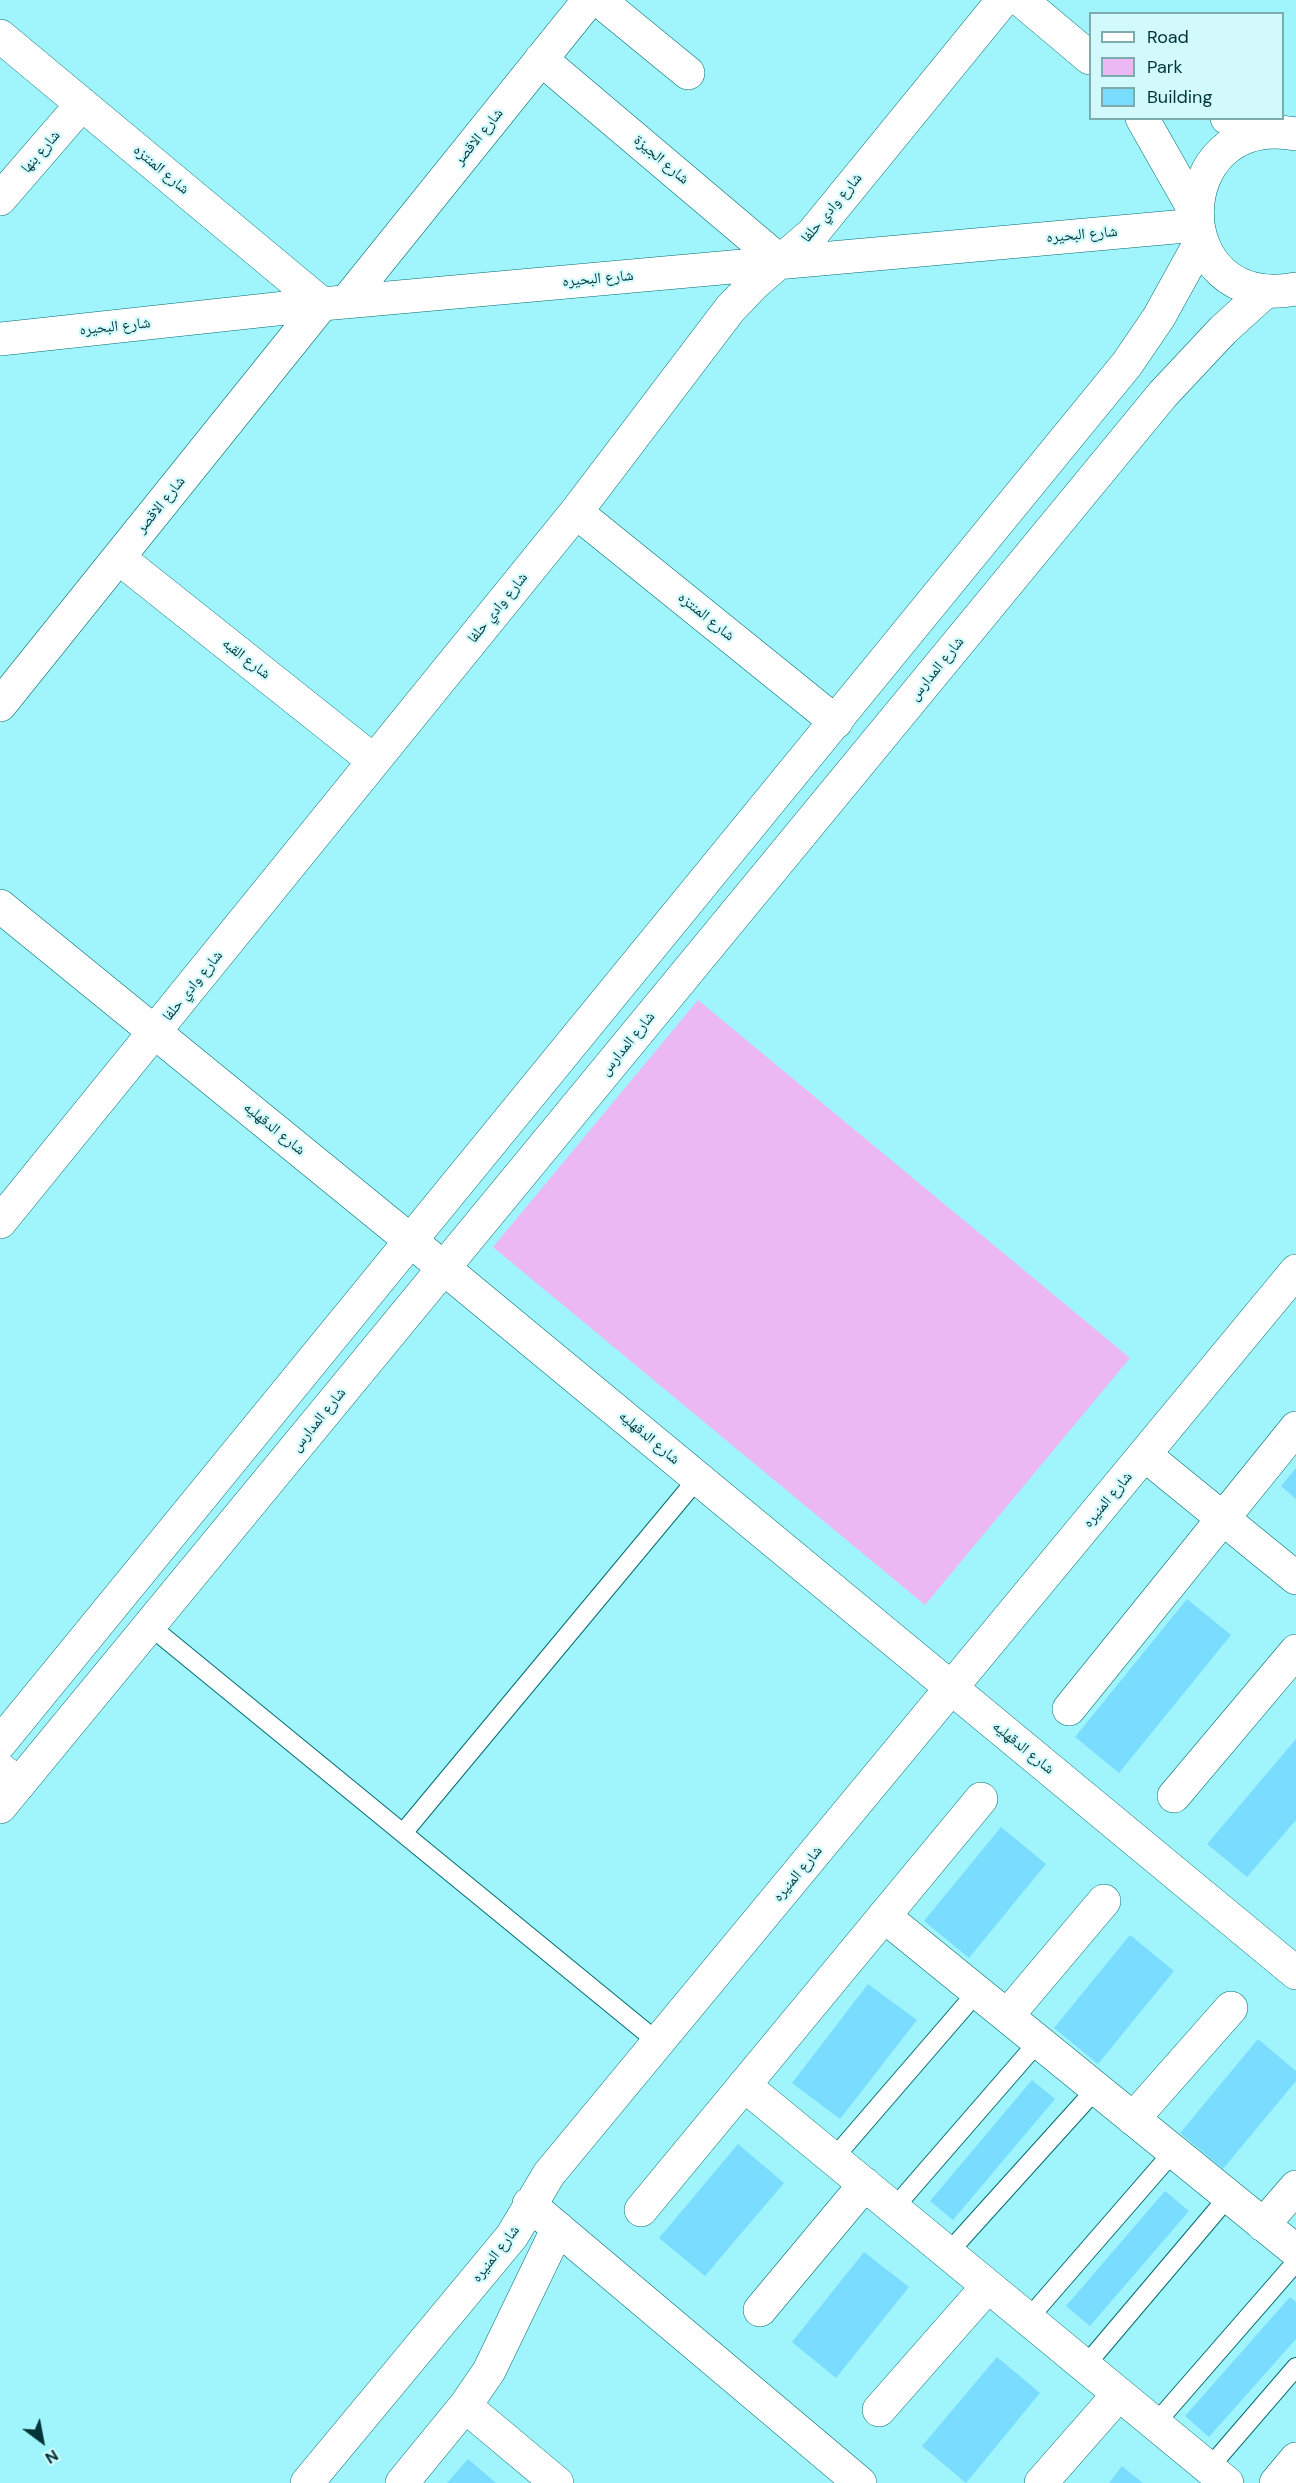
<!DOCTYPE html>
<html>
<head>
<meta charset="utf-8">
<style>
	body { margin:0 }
	#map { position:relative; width:1296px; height:2483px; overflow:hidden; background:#a0f5fc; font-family:"DM Sans",sans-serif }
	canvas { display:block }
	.legend { position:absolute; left:1089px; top:12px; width:195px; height:108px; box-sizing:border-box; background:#d2fafd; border:2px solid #7eabae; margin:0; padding:8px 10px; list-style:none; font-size:18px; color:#003538 }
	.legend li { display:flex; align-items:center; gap:12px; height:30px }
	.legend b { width:30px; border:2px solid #7eabae }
	.north { position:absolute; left:12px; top:2411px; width:60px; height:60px; -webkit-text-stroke:4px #d2fafd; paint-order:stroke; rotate:148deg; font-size:16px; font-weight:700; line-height:24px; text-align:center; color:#003538 }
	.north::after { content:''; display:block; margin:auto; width:21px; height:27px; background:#003538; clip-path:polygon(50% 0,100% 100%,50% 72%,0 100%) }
</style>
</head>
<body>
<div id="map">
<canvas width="1296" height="2483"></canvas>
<ul class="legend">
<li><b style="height:8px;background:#fff"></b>Road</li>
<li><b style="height:16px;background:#ecb8f3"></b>Park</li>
<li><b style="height:16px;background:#7adcfe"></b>Building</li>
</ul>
<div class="north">N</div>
</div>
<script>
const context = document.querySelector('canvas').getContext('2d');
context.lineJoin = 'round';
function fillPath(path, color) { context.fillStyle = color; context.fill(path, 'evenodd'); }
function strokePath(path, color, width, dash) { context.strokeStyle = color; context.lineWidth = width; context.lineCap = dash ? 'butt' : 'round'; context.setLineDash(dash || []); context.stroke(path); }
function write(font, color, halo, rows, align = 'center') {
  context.font = font + ' "DM Sans","Noto Naskh Arabic",sans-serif'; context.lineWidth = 4.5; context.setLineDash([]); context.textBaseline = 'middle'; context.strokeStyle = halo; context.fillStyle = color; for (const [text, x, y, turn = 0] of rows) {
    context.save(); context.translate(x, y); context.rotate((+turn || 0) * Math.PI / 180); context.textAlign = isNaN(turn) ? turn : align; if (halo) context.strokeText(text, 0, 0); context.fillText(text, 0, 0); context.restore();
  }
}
fillPath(new Path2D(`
	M698,1000L1130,1358L925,1605L493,1247Z`), '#ecb8f3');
fillPath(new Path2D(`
	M1296,1468V1499L1281,1486Z
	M1187,1599L1231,1635L1119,1773L1075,1737Z
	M1296,1739V1820L1247,1877L1207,1844Z
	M1001,1827L1046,1864L969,1958L924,1921Z
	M1130,1935L1174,1971L1098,2064L1054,2028Z
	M868,1984L917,2020L840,2119L792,2083Z
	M1258,2039L1296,2071V2081L1223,2169L1180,2133Z
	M1032,2080L1055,2099L953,2220L930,2201Z
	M738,2144L784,2183L705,2276L659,2238Z
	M1165,2191L1189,2211L1090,2326L1066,2306Z
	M864,2252L909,2287L836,2378L792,2342Z
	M1290,2297L1296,2302V2339L1209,2437L1185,2416Z
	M997,2357L1040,2393L966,2483L922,2446Z
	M468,2459L496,2483H447Z
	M1122,2466L1143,2483H1109Z`), '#7adcfe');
const service = new Path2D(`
	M150,1626L659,2043
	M403,1833L698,1478
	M833,2159L977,1992
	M894,2208L1038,2042
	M948,2253L1096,2089
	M1028,2319L1173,2152
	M1085,2366L1228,2197
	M1155,2424L1296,2262
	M1209,2468L1296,2367`);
const minor = new Path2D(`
	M599,0L688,73
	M0,36L322,304L0,705
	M541,59L781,262
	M0,199L82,104
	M346,302L589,0
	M0,339L322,304L1197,225
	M576,512L836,722
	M119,558L374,761
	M0,906L411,1241L1296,1973
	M0,1222L576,512L730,309L754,284L813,233L1003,0
	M1145,1455L1296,1578
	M1069,1709L1296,1428
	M0,1769L19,1784
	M1174,1796L1296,1651
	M884,1916L1296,2251
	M1007,2016L1104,1901
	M744,2085L1227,2483
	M1133,2119L1231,2008
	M529,2204L860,2483
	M641,2210L981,1799
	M1263,2225L1296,2187
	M760,2310L865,2184
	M465,2406L557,2483
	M879,2410L988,2286
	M307,2483L512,2236L549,2174L1296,1271
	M402,2483L465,2406L489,2371L558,2228
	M1041,2483L1119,2394
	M1276,2483L1296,2459`);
const tertiary = new Path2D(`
	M1021,0L1090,58
	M1142,118L1196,213
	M1227,118L1275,131`);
const secondary = new Path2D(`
	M1296,134C1166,110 1163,314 1296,289
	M0,1743L1127,364L1159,317L1201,241
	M0,1807L1163,394L1223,330L1266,291`);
strokePath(service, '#006c73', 20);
strokePath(minor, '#006c73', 34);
strokePath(tertiary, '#006c73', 34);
strokePath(secondary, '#006c73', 34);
strokePath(service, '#fff', 18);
strokePath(minor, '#fff', 33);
strokePath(tertiary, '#fff', 33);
strokePath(secondary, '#fff', 33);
write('15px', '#003538', '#d2fafd', [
	["شارع الاقصر",479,137,-51],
	["شارع بنها",41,152,-49],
	["شارع الجيزة",661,160,40],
	["شارع المنتزه",161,170,40],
	["شارع وادي حلفا",832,208,-50],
	["شارع البحيره",1082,235,-5],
	["شارع البحيره",598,279,-5],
	["شارع البحيره",115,327,-6],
	["شارع الاقصر",161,505,-51],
	["شارع وادي حلفا",498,608,-51],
	["شارع المنتزه",706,617,39],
	["شارع القبه",246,659,38],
	["شارع المدارس",937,669,-51],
	["شارع وادي حلفا",193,986,-51],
	["شارع المدارس",628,1044,-51],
	["شارع الدقهليه",274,1129,39],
	["شارع المدارس",319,1420,-51],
	["شارع الدقهليه",649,1438,40],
	["شارع المنيره",1108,1500,-50],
	["شارع الدقهليه",1023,1748,39],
	["شارع المنيره",798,1874,-50],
	["شارع المنيره",496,2254,-52]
]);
</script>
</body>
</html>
